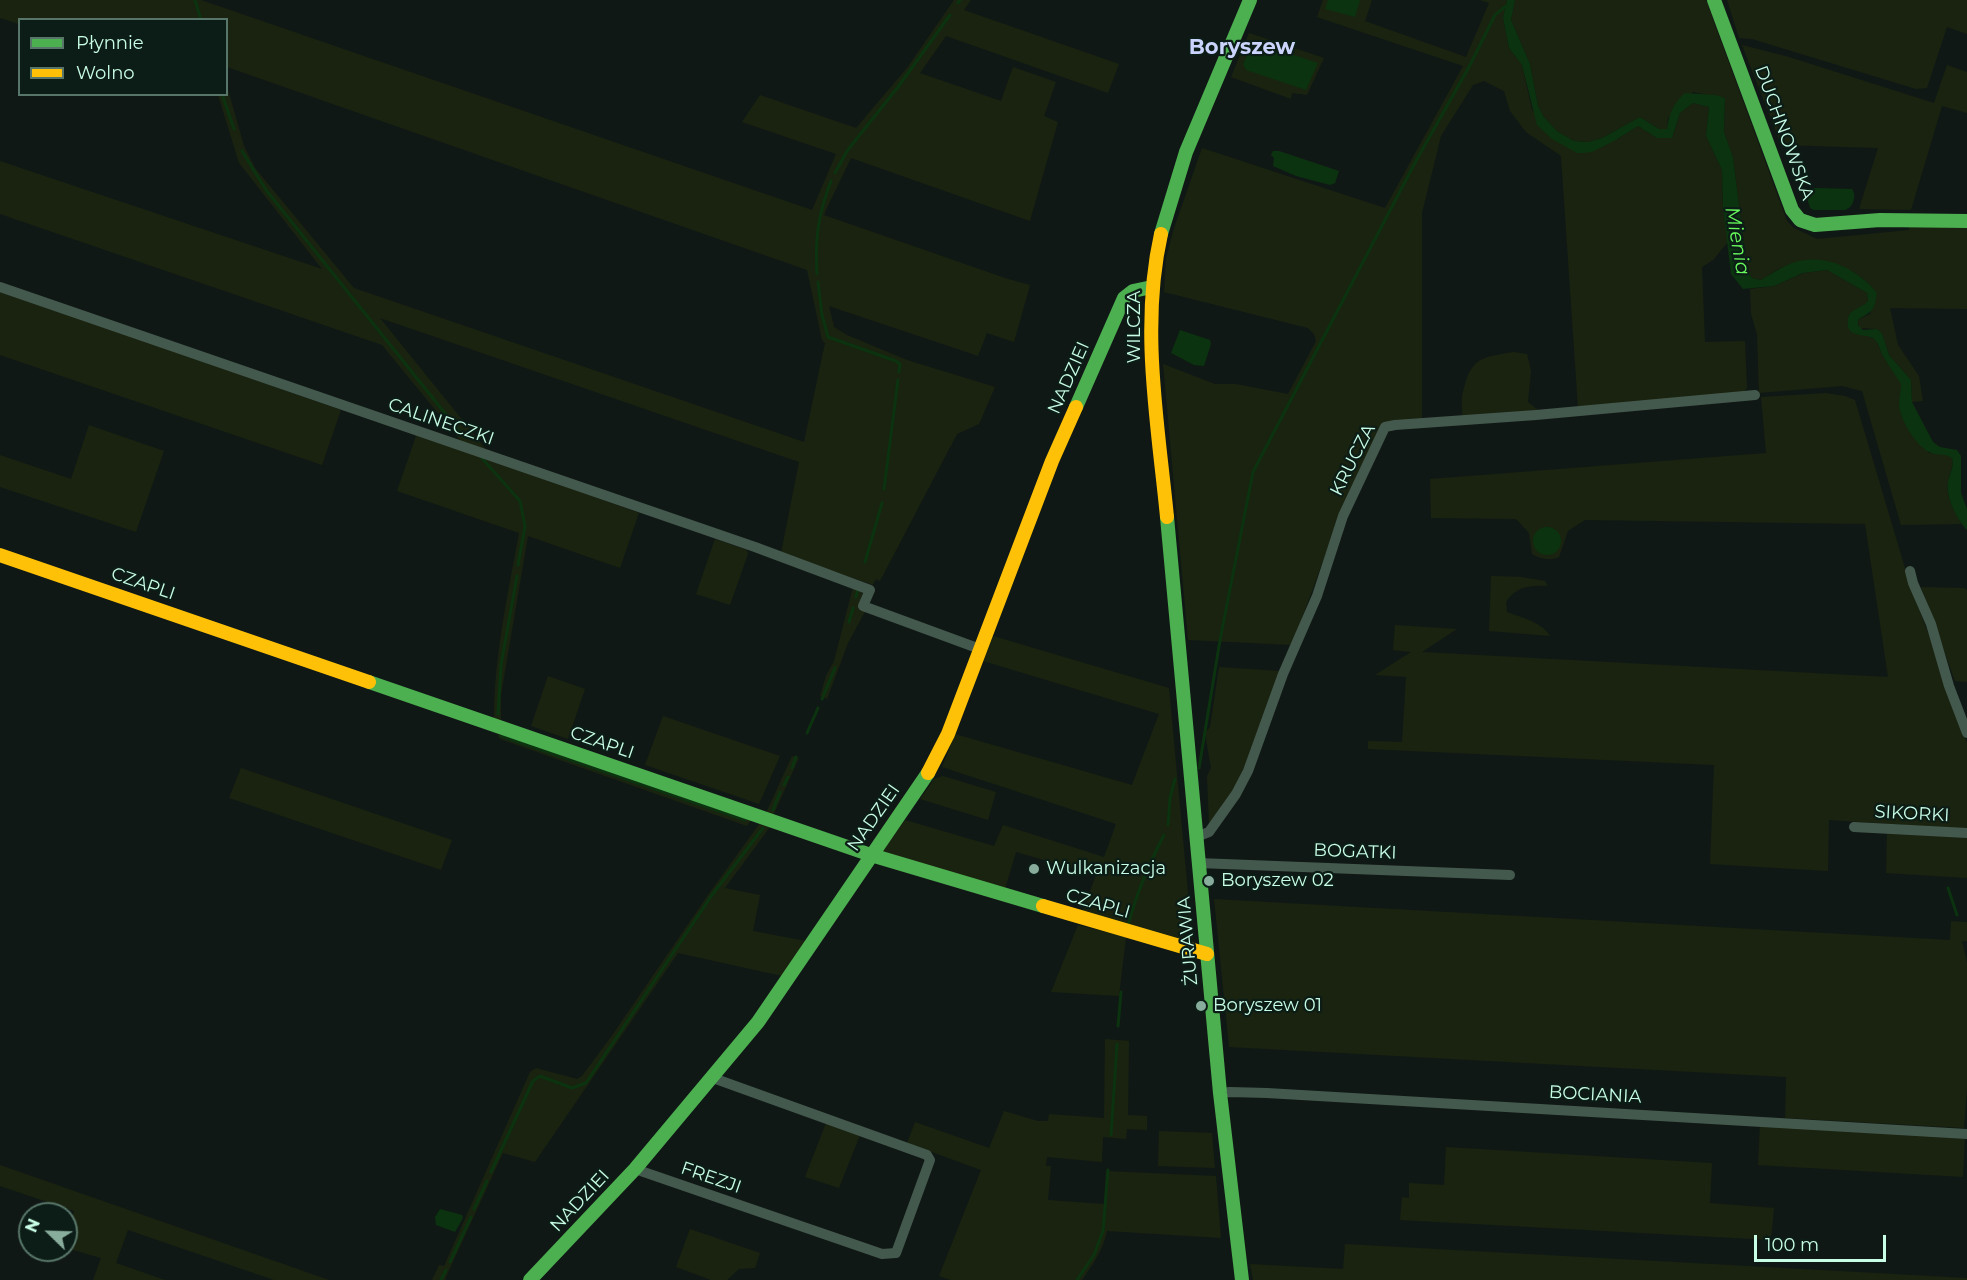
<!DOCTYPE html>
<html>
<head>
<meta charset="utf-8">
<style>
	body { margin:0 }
	#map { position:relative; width:1967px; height:1280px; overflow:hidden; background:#101815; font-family:Montserrat,sans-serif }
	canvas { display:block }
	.legend { position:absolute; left:18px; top:18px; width:210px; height:78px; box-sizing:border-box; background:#0c1c16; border:2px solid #577669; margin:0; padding:8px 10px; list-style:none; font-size:18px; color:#c8fde6 }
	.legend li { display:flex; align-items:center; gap:12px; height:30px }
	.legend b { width:30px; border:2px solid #577669 }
	.north { position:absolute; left:18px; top:1202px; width:60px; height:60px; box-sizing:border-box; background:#0c1c16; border:2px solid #577669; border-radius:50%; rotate:293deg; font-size:16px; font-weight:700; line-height:24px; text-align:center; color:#c8fde6 }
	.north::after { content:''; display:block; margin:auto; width:21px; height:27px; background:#88ad9d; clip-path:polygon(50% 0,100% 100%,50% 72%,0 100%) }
	.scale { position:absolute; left:1754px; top:1235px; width:132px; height:27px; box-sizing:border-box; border:3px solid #c8fde6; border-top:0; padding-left:8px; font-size:18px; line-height:21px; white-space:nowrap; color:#c8fde6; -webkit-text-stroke:4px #0c1c16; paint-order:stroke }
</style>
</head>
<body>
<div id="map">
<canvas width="1967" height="1280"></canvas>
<ul class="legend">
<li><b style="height:8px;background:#4caf50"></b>Płynnie</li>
<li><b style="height:8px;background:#ffc107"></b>Wolno</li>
</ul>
<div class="north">N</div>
<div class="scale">100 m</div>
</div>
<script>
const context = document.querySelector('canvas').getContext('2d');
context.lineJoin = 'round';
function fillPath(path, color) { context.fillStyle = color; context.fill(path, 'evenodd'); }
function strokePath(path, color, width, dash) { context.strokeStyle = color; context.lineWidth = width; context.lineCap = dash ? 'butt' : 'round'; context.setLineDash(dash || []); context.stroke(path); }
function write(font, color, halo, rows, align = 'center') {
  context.font = font + ' Montserrat,sans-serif'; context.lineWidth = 4.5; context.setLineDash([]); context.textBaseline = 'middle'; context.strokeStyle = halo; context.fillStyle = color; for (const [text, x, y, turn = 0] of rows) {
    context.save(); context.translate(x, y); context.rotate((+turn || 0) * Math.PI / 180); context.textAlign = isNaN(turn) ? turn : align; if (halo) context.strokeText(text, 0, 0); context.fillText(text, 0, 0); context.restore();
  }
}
fillPath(new Path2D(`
	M0,0H201L812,210L836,154L742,122L760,95L856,128L907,68L954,0H971L964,10L1119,64L1108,93L946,36L920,73L1001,101L1013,67L1056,82L1044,116L1058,122L1030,221L851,158L826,210L824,215L1008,279L1030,285L1014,342L987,333L978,356L829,306L834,327L847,335L907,360L995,387L979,424L957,434L880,581L876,579L873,585L781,553L799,462L380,318L489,453L464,445L382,345L0,214V161L322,269L239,163L218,95L226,94L227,86L244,146L255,168L354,288L804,442L825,343L822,340L807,270L227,67L226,20H20L19,24L0,18Z
	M1323,0H1372L1365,21L1466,57L1489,3L1480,0H1507L1503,18L1509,48L1522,65L1532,110L1577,153L1616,140L1638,126L1657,138H1672L1680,113L1693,103L1709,107L1706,136L1722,170L1723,208L1728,242L1713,260L1702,267L1705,342L1745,341L1747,388L1742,394L1578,408L1561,156L1526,132L1510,111L1504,91L1484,81L1473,85L1441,136L1422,213V420L1383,423L1336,526L1292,645L1188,640L1163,364L1215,384H1236L1288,394L1316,341L1314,334L1308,328L1164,292L1166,258L1174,228L1202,148L1385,208L1463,66L1317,17Z
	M1515,0H1706L1787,221L1794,228L1817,239L1909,230V225L1967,226V309L1890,308L1898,345L1919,376L1923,401L1912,402L1911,380L1889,355L1882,333L1877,329L1859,328L1858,320L1870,314L1877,293C1858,270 1833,257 1803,262C1798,263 1791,264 1785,266C1777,269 1769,275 1761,280L1752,278L1747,270L1733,157L1724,132L1725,98L1693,92L1668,118L1667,129H1659L1640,117L1602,138L1588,142L1574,141L1557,131L1544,117L1538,106L1530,64L1511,20Z
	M1727,0H1967V34L1947,27L1927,88L1916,89L1752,39L1739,38Z
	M1249,33L1324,58L1307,95L1292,93L1291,99L1231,77Z
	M1742,45L1789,57L1934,103L1947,65L1967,72V113L1942,106L1911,210L1859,209L1878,148L1781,145Z
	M1827,270L1867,293L1868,301C1863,309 1852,309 1848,318L1868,336L1876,340L1883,356L1902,384L1899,404L1929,453L1946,454L1952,458C1954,467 1949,473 1948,482C1945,496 1956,512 1961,524L1901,525L1862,391L1842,386L1759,393L1757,334L1751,314L1750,289L1774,286L1804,273Z
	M0,290L341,410L322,465L0,355Z
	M1514,352L1527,354L1531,371L1528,402L1538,410L1462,418C1463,410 1461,405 1462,398C1462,394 1464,388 1465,384C1473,355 1488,357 1514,352Z
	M1826,393L1845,396L1855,400L1910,585L1933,646L1943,681L1967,743V829L1829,820L1828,871L1710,864L1714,765L1368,749V741L1402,742L1406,677L1375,675L1411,652L1393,650L1395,625L1457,629L1422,652L1888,677L1865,524L1585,520L1568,531L1559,557C1551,561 1540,559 1532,554L1529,533L1516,519L1431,518L1430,479L1766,453L1761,397Z
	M89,425L164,451L136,532L0,487V455L71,479Z
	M417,433L639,513L620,568L528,536L501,695V720L494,719C494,656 508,594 519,533L397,491Z
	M715,539L747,550L748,554L730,605L696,594Z
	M1491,576L1521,577L1545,581L1548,586C1531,585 1516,586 1506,602L1507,612C1520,617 1544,623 1550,636L1489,631Z
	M853,587L863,593L858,607L866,610L848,643L827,699L820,696L826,676L834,661Z
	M1921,587L1964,588L1967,590V682L1955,681Z
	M993,636L1169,688L1193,946L1082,913L1096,875L1016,852L1005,889L882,852L905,820L994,846L1003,825L1104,857L1116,824L942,767L955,734L1132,785L1159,714L983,661Z
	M1219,667L1280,671L1259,737L1232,794L1209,825L1207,776L1211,768L1205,733L1210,727Z
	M548,676L585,689L568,739L531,726Z
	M663,716L780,756L759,804L645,765Z
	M497,734L751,820L747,826L500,739Z
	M792,756L799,758L773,816L766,813Z
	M241,768L452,840L441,870L229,798Z
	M943,776L996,792L988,820L920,799L934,779Z
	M760,823L770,827L725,888L760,895L753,931L806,941L782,976L678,953L535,1162L503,1153L445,1279L446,1280H432L439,1265L444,1266L530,1072L536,1068L577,1079L582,1076L613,1034L708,895Z
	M1887,832L1967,836V878L1886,873Z
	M1214,899L1950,940L1951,921L1967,922V941H1962L1967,962V1088L1964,1128L1785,1118L1786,1077L1229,1047Z
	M1078,925L1126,937L1119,996L1051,992Z
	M1105,1039L1129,1041L1128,1115L1147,1116V1130L1127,1129L1126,1139L1103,1137L1102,1162L1047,1157L1046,1166H1051L1048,1200L1104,1204L1106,1171L1216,1176L1221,1238L1107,1231C1103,1250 1093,1264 1082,1280H951L939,1276L981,1170L907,1143L915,1122L989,1148L1004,1111L1038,1121H1048L1049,1114L1104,1118Z
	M826,1123L860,1135L839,1188L805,1177Z
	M1760,1125L1965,1136L1963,1177L1758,1165Z
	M1159,1131L1212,1133L1215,1168L1158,1166Z
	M1446,1147L1712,1163L1710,1203L1774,1208L1771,1240L1400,1220L1402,1197L1409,1198V1183L1444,1185Z
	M0,1165L329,1280H274L128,1230L116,1263L165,1280H93L101,1258L66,1248V1236L74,1211L0,1186Z
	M690,1229L760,1253L755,1268L739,1269L727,1280H711L676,1267Z
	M1345,1244L1967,1278V1280H1253L1250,1264L1343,1269Z`), '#1a2310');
fillPath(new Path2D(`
	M1328,0H1360L1355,17L1325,9Z
	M1507,0H1515L1511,20L1530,64L1538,106L1544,117L1557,131L1574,141L1588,142L1602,138L1640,117L1659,129H1667C1669,113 1674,103 1685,93L1716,95L1725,98L1724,132L1733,157L1747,270L1752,278L1761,280C1769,275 1777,270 1785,266C1819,250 1855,266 1877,293C1874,312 1873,310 1858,320V325L1863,330L1877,329L1882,333L1889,355L1911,380L1912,402L1933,442L1940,447L1957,450L1961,456V493L1967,509V530C1957,520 1945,496 1948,481C1950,473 1954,467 1952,458C1945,453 1937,456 1929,452C1916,446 1899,418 1899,404C1899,398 1901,391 1901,384C1895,375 1889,366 1883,356C1880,351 1879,343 1874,339C1865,332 1845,340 1848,319C1849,309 1863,308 1868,301L1867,293L1827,270L1803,273L1774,286L1743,289L1731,274L1723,208L1722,170L1706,136L1709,107L1693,103L1680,113L1672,138H1657L1638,126L1616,140L1592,152L1584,153H1577L1552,139L1537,125L1522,65L1509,48L1503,18Z
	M1252,44L1270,47L1318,63L1306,90L1246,70L1243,64Z
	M1273,151H1279L1339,171L1335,183L1330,185L1296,176L1273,166L1274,158L1271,155Z
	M1816,188L1852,189C1857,196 1853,208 1845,210H1814L1810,208L1806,195L1809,189Z
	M1180,330L1210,340L1211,344L1204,366L1194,365L1171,353Z
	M1533 541a14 14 0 1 1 28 0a14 14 0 1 1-28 0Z
	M440,1209L462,1215L463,1218L455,1232L436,1225L435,1217Z`), '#0b330f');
strokePath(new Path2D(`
	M195,0L201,20
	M958,3L960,0
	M222,94L234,129
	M242,151L266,190L464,437
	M835,173L847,151L898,87L950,15
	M817,274C815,238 818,215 831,181
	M818,282L822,315L828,337L896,361L900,364L899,372
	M481,457L520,501L525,526L518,565
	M884,489L898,380
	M865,562L882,503
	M856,597L858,589
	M849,622L853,608
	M822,699L835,668
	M498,714L501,665L517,576
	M807,733L818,708
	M501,736L745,820
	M792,768L796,757
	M1199,768L1220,640L1253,472L1417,159L1469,67L1495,15L1506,6
	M784,785L788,777
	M773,810L780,792
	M1168,825L1170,798L1175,779
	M1948,888L1957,915
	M1128,926C1136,894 1149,864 1164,835
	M1118,1026L1121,992
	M1111,1135L1117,1044
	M491,1172L533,1081L540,1076L572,1088L586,1083L712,895L763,828
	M474,1209L487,1181
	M450,1262L471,1217
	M441,1280L446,1270
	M1077,1280L1094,1255L1103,1231L1108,1170`), '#0b330f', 3);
strokePath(new Path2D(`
	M0,287L755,547L870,590L863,606L980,649
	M1910,571L1913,583L1931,624L1949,686L1967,733
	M1854,827L1967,833
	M1196,837L1209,832L1236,794L1248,771L1283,674L1317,596L1343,516L1385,427L1395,425L1536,415L1755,395
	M1198,863L1510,875
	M1220,1093L1230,1092L1267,1093L1967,1134
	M635,1169L882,1254L896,1253L930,1160L927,1155L713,1078`), '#44594e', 10);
strokePath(new Path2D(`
	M1714,0L1792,210L1800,220L1815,225L1880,220L1967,221
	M1161,234L1186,152L1250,0
	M1076,407L1124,298L1133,291L1152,287
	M1167,517L1220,1093L1242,1280
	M369,682L871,855L1043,906
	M530,1280L635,1169L758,1022L928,773`), '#4caf50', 14);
strokePath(new Path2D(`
	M1161,234C1140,327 1158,424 1167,517
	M0,555L369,682
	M928,773L948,734L1052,461L1076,407
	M1043,906L1207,954`), '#ffc107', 14);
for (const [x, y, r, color] of [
	[1034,869,6,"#88ad9d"],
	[1209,881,6,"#88ad9d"],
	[1201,1006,6,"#88ad9d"]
]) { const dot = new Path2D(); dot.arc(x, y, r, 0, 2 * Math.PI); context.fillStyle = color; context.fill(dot); strokePath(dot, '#0c1c16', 2); }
write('18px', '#c8fde6', '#0c1c16', [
	["DUCHNOWSKA",1784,133,70],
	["WILCZA",1135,327,-90],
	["NADZIEI",1069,378,-66],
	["CALINECZKI",441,422,19],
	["KRUCZA",1353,460,-63],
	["CZAPLI",143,584,19],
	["CZAPLI",602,743,19],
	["SIKORKI",1912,814,3],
	["NADZIEI",874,818,-55],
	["BOGATKI",1355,852,2],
	["CZAPLI",1098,904,16],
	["ŻURAWIA",1188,941,-95],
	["BOCIANIA",1595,1095,3],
	["FREZJI",711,1178,19],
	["NADZIEI",580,1201,-47]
]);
write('18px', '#c8fde6', '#0c1c16', [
	["Wulkanizacja",1046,869],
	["Boryszew 02",1221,881],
	["Boryszew 01",1213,1006]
], 'left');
write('italic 20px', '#68f95b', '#0c1c16', [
	["Mienia",1737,241,80]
]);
write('bold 21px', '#cad4fd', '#0c1c16', [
	["Boryszew",1242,48]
]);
</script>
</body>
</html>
